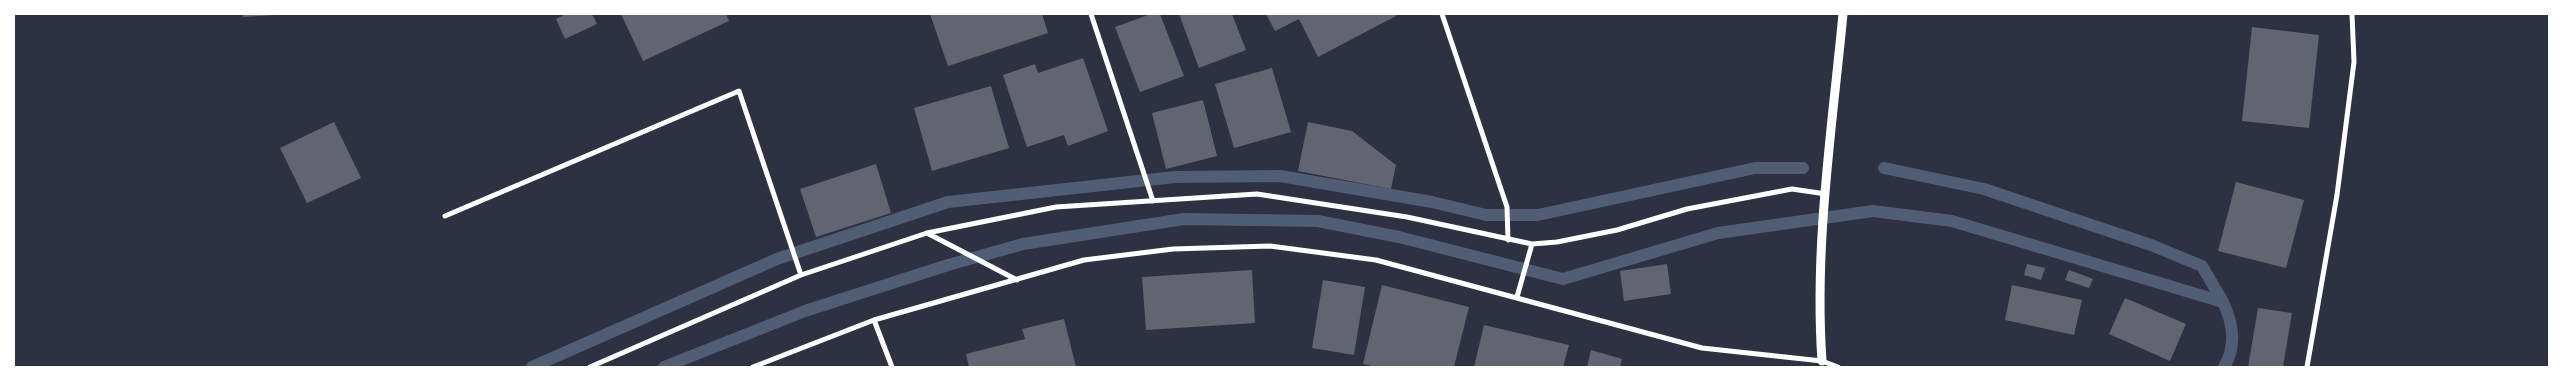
<!DOCTYPE html>
<html>
<head>
<meta charset="utf-8">
<style>
	body { margin:0 }
	#map { position:relative; width:2563px; height:381px; overflow:hidden; background:#2d3142; font-family:Mulish,sans-serif }
	canvas { display:block }
	.frame { position:absolute; inset:0; border:15px solid #fff; pointer-events:none }
</style>
</head>
<body>
<div id="map">
<canvas width="2563" height="381"></canvas>
<div class="frame"></div>
</div>
<script>
const context = document.querySelector('canvas').getContext('2d');
context.lineJoin = 'round';
function strokePath(path, color, width, dash) { context.strokeStyle = color; context.lineWidth = width; context.lineCap = dash ? 'butt' : 'round'; context.setLineDash(dash || []); context.stroke(path); }
function fillPath(path, color) { context.fillStyle = color; context.fill(path, 'evenodd'); }
strokePath(new Path2D(`
	M1884,168L1984,189L2151,245L2202,266L2223,302
	M532,367L777,259L948,202L1175,177L1280,176L1432,202L1486,215H1538L1755,168H1803
	M664,367L805,311L948,265L1023,244L1184,219L1318,221L1399,237L1563,279L1718,233L1873,211L1952,221L2223,302C2233,323 2237,346 2224,367`), '#4f5d75', 12);
fillPath(new Path2D(`
	M243,14H274V15L243,17Z
	M566,14H592L597,24L565,39L556,19Z
	M621,14H726L729,21L643,61Z
	M930,14H1042L1048,33L948,66Z
	M1151,14H1160L1184,76L1140,92L1115,27Z
	M1179,14H1232L1246,50L1199,68Z
	M1266,14H1395L1396,16L1318,57L1299,19L1275,31Z
	M2252,27L2319,35L2309,128L2242,121Z
	M1083,58L1108,131L1068,146L1064,135L1027,147L1003,75L1035,64L1038,73Z
	M1272,68L1291,132L1234,148L1215,84Z
	M991,86L1009,148L932,171L914,108Z
	M1203,100L1217,156L1166,169L1152,113Z
	M334,122L361,178L307,203L280,148Z
	M1308,122L1352,131L1396,165L1391,189L1298,171Z
	M876,164L891,213L816,237L800,189Z
	M2236,182L2304,200L2286,268L2218,251Z
	M1667,264L1671,294L1624,301L1620,271Z
	M2027,264L2045,268L2041,280L2024,275Z
	M1252,270L1255,323L1146,330L1142,277Z
	M2069,270L2093,279L2089,288L2065,280Z
	M1323,280L1365,287L1354,355L1312,348Z
	M1382,285L1469,307L1454,367H1377L1363,364Z
	M2012,285L2082,300L2074,335L2005,320Z
	M2125,298L2186,324L2170,361L2109,334Z
	M2258,308L2292,313L2283,367H2248Z
	M1064,319L1076,367H969L966,354L1025,339L1022,329Z
	M1484,325L1569,345L1563,367H1474Z
	M1591,350L1622,359L1620,367H1587Z`), '#626471');
strokePath(new Path2D(`
	M1091,14L1153,201
	M1442,14L1507,207L1508,240
	M445,216L739,91L801,275
	M927,233L1056,207L1257,194L1407,217L1532,244L1557,242L1617,230L1687,209L1792,189L1826,194
	M1517,297L1532,244
	M590,367L801,275L927,233L1017,280
	M753,367L874,320
	M892,367L874,320L1084,260L1173,249L1270,246L1376,260L1702,348L1822,361L1838,367
	M2307,367L2337,195L2354,62L2352,14`), '#fff', 5);
strokePath(new Path2D(`
	M1822,361C1814,246 1832,129 1843,14`), '#fff', 9);
</script>
</body>
</html>
